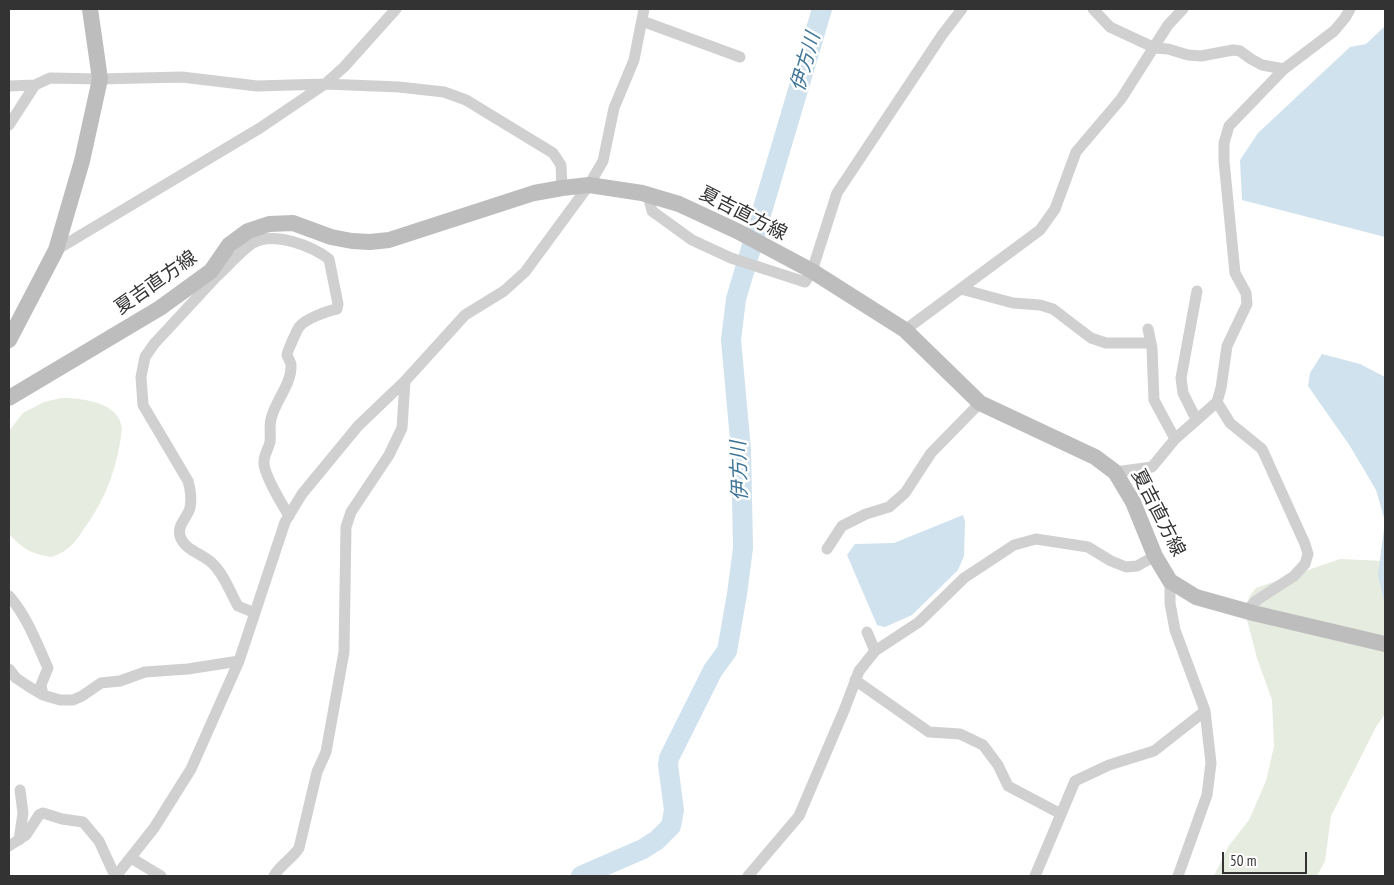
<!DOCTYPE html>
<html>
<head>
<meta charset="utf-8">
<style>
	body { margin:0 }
	#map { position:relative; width:1394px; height:885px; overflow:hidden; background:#fff; font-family:"PT Sans Narrow",sans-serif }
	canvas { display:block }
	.frame { position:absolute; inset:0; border:10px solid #333; pointer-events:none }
	.scale { position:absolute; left:1222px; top:852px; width:85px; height:22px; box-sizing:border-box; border:2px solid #333; border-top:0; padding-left:6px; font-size:15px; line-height:18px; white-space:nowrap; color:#333; -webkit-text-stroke:4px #fff; paint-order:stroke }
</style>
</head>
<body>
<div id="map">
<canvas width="1394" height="885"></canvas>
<div class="frame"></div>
<div class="scale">50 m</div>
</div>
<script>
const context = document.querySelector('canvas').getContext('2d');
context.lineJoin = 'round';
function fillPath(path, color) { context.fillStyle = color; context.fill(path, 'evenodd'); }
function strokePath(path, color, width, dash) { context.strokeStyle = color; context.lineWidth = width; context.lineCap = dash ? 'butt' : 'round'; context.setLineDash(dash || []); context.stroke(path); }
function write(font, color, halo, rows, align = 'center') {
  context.font = font + ' "PT Sans Narrow","Noto Sans JP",sans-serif'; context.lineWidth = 5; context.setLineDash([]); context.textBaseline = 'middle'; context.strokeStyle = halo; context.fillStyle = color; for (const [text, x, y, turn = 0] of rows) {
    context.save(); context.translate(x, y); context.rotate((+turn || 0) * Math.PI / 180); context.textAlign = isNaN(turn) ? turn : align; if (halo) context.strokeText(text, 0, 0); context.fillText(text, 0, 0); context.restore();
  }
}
fillPath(new Path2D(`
	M61,398C82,398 120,402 122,429C118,464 107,497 86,526C80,535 74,544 66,550C62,553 56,555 52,557C31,554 23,549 9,534V431L23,413L44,402Z
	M1340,559L1385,561V714L1376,727L1331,816L1325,861L1317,876H1214L1228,847L1249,820L1266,781L1274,746L1272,700L1257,658L1246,616L1249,597L1256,588Z`), '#e6ecdf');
fillPath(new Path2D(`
	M1385,26V237L1242,200L1240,160L1258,133L1350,47L1366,44Z
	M1322,354L1360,364L1385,377V606L1378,575L1385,521L1376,490L1350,446L1308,386L1310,373Z
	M963,515L965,521L964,556L958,570L912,615L885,627L877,625L847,555L855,544L894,543Z`), '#cfe2ee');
strokePath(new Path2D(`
	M581,876L643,849L657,840L671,826L674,810L668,765L669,758L713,670L727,651L737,594L743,548L741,450L731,340L736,299L822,9`), '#cfe2ee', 20);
strokePath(new Path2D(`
	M1093,9L1110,27L1155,48L1168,49L1188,55L1201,56L1233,50L1240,51L1251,59L1262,65L1284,69
	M642,21L740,57
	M9,86L35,85L50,78L100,79L182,77L257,86L325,84L399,87L444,92L466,100L553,153L561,165L562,188
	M9,125L35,85
	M648,195L652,211L692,240L731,258L805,282L812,271L837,193L942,35L962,9
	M56,250L260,128L325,84L344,67L396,9
	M211,272L216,277L154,344L145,357L141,377L143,405L188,481C191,491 192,498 190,508C187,518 177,525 180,536C184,550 203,554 212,563C224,574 230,592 238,606L255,613
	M216,277C225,269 244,248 253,243C274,231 312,246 329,259L338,304L337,309C327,311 305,319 299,327C297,330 287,352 287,355C288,358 291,362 291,365C292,384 275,401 271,419C269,427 271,435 270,442C268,450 263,456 264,464C265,477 282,504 289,516
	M961,289L1013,303L1040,305L1053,309L1091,338L1106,343H1151
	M1148,329L1152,348L1154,400L1175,439
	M905,330L1040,230L1055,209L1076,152L1121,99L1168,25L1183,9
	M1217,402L1230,423L1262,449L1305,544L1308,554L1305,564L1294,576L1257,600L1246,611
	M1196,419L1183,393L1181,378L1197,291
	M1115,472L1152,467L1175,439L1217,402L1221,388L1227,346L1247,304L1246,293L1235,273L1224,161V143L1229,126L1284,69L1334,31L1345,18L1350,9
	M827,549L842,526L866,514L889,507L905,493L931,453L980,403
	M1170,581V603L1175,630L1205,711L1211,763L1207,795L1178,876
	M9,596C27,616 37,644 48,668L41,685L43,695
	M867,632L875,651
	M9,669L16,678L28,686L43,695L60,700H73L82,696L101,683L120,681L145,672L188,669L239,661
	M855,680L929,732L960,734L983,745L998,765L1008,786L1061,814
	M19,840L23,813L20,790
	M9,846L26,835L39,815L43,813L62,819L83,822L99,841L115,876
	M131,858L161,876
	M116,876L154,828L191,769L239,661L285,522L302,494L358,426L405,381L465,315L504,291L525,272L589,185L603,161L614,108L634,60L644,9
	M274,876C280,865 292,859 299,848L317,772L326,752L344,652L346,527L351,512L389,455L402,428L405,381
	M748,876L799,816L845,708L859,671L875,651L919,622L964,578L1014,545L1036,539L1088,547L1111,561L1126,567L1137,566L1155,556
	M1035,876L1075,781L1109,765L1154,751L1205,711`), '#d0d0d0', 11);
strokePath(new Path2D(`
	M9,340L56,250L82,161L100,79L90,9
	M9,398L160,308L211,271L229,245L248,231L269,224L293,223L331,237L352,241L370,242L389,240L534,193L562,188L589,185L642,193L679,204L737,231L812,271L905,330L980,403L1095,457L1115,472L1133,502L1155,556L1170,581L1196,597L1253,613L1385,644`), '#bdbdbd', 16);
write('19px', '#333', '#fff', [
	["夏吉直方線",743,214,27],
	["夏吉直方線",156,283,-35],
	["夏吉直方線",1158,513,63]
]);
write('italic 20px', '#3f7597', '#fff', [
	["伊方川",806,62,-74],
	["伊方川",740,471,-92]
]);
</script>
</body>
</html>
